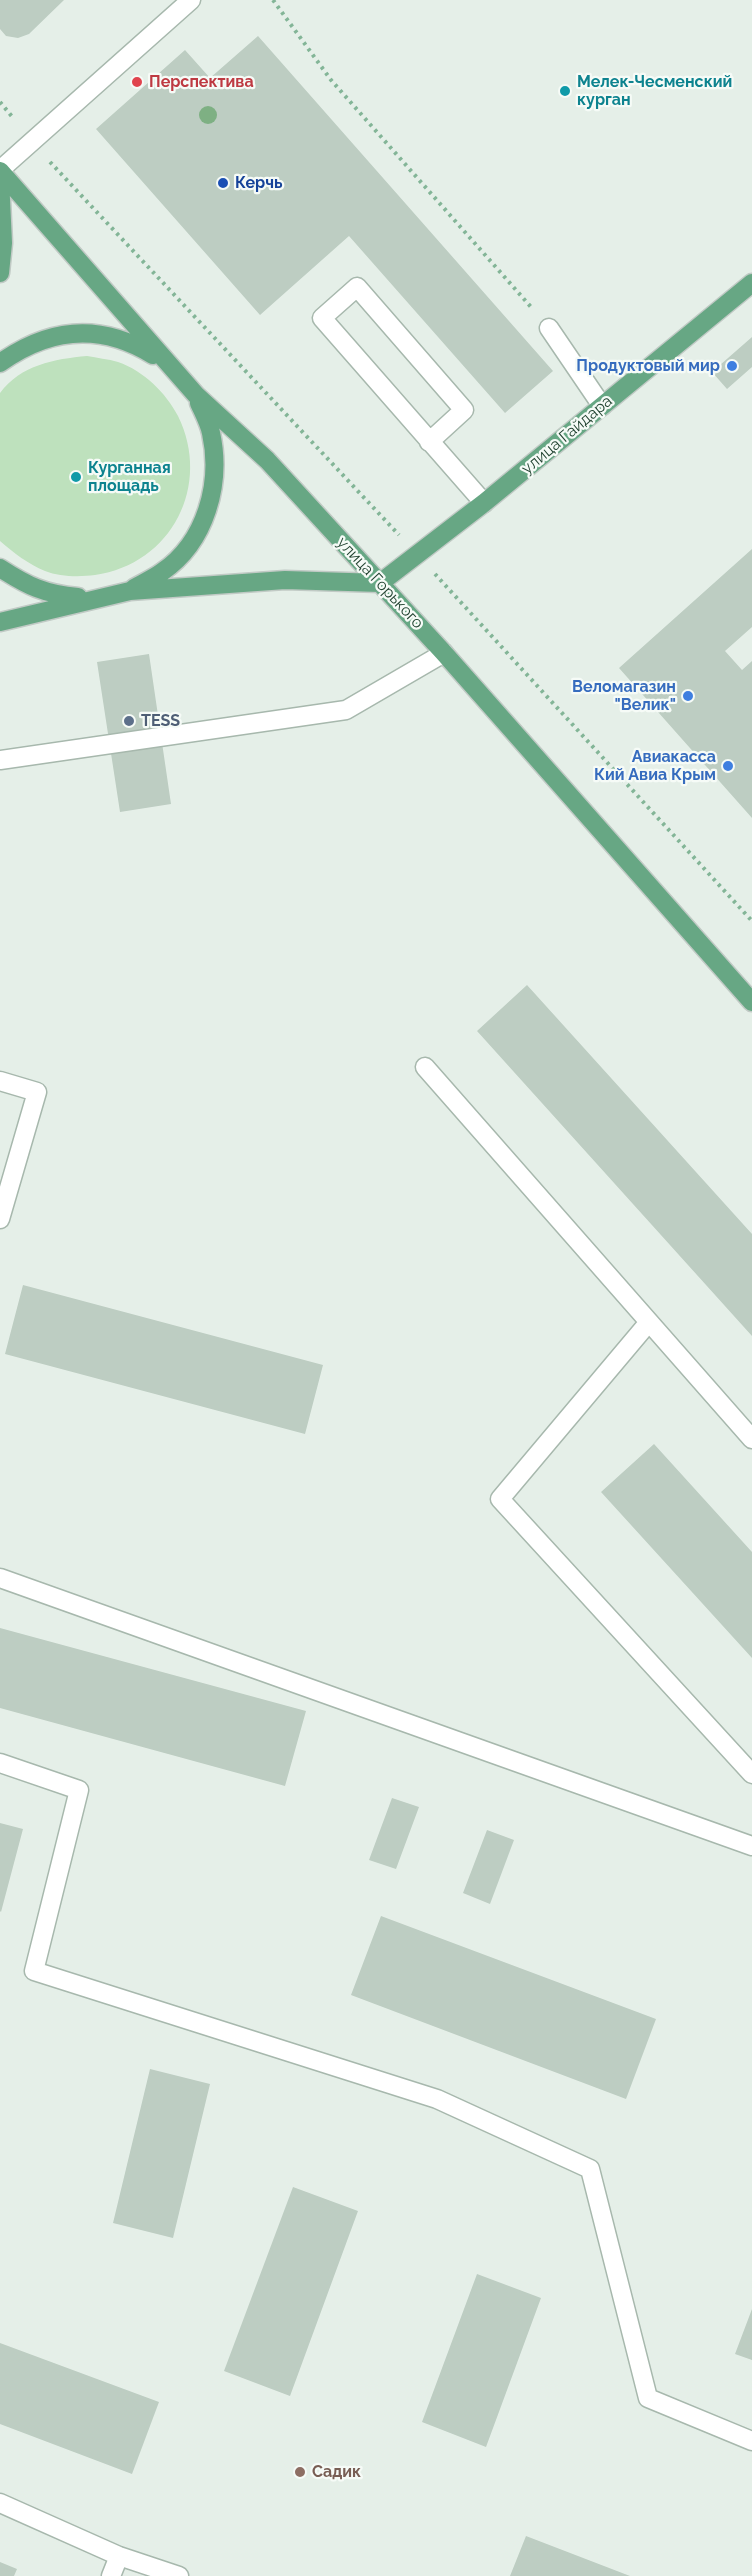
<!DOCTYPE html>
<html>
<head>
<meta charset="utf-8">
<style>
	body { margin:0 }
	canvas { display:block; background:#e5efe8 }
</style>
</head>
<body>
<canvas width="752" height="2576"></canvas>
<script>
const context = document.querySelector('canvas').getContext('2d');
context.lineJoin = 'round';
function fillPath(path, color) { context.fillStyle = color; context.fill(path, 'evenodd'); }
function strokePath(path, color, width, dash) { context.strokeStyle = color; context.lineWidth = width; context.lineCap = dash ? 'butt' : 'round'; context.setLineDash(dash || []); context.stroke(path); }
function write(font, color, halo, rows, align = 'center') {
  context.font = font + ' Raleway,sans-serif'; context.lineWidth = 4.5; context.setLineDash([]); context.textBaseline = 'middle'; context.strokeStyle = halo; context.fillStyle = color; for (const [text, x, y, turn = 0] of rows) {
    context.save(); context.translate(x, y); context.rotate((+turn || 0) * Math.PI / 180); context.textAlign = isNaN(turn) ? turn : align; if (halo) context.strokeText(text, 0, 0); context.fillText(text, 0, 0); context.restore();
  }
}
fillPath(new Path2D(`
	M87,356C97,358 108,359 118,362C144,371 166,393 178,416C212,485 172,564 95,575C80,577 60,577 45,571C28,564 14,553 0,541V393C21,365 54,359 87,356Z`), '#bee1bd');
fillPath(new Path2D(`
	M0,0H64L29,34L18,38L6,36L0,29Z
	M258,36L553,371L505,413L349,236L260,315L96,129L185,50L210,78Z
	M752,337V367L727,389L712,372Z
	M752,549V627L725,651L742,670L752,661V818L619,668Z
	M149,654L171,804L120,812L97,662Z
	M527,985L752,1234V1336L477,1031Z
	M23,1285L323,1365L305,1434L5,1354Z
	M654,1444L752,1552V1658L601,1492Z
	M0,1628L306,1711L285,1786L0,1708Z
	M392,1798L419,1807L396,1869L369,1860Z
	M0,1823L23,1829L1,1912L0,1911Z
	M487,1830L514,1840L490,1904L463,1893Z
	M381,1916L656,2019L626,2099L351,1995Z
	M150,2069L210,2084L173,2238L113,2223Z
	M293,2187L358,2211L290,2396L224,2371Z
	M477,2274L541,2298L486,2447L422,2422Z
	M752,2309V2360L735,2354Z
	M0,2343L159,2402L132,2474L0,2424Z
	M526,2536L630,2576H510Z
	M0,2562L17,2569L14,2576H0Z`), '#bdcdc2');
const minor = new Path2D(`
	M0,170L191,0
	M549,328L602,406
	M429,442L464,410L357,287L322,318L484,503
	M0,760L346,710L444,653
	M425,1067L752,1439
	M0,1081L37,1092L0,1219
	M649,1322L500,1499L752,1774
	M0,1578L752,1846
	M0,1763L79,1790L34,1971L437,2099L590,2169L648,2398L752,2441
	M0,2503L119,2556L179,2576
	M111,2576L119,2556`);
const major = new Path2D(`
	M0,171L196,395L267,460L444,653L752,1002
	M0,178L3,243L0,273
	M0,363C50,327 101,323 153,355
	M0,568C28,586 44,594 78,597
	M380,583L484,503L752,283
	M134,588C143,583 154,578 162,572C206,542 222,483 211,433C209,423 203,412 199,403
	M0,622L130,591L285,580L380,583`);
strokePath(minor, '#a7b8ad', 21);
strokePath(major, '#c1cac5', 21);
strokePath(new Path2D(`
	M273,0L331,80L531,307
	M0,102L14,119
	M50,162L399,535
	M435,574L752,921`), '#83b597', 4, [3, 4.5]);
strokePath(minor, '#fff', 18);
strokePath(major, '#67a784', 18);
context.fillStyle = '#7eb083';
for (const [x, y] of [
	[208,115]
]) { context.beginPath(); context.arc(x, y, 9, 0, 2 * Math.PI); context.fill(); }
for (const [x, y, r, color] of [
	[137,82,6,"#e0444e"],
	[565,91,6,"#0f9aa8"],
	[223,183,6,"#1a4fb4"],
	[732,366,6,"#3f7fe0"],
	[76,477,6,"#0f9aa8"],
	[688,696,6,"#3f7fe0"],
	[129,721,6,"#5c6f8a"],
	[728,766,6,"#3f7fe0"],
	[300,2472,6,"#8d6e63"]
]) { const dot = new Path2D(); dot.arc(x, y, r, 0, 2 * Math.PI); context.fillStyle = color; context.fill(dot); strokePath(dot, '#f6fbf7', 2); }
write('bold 16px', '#be3a42', '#f6fbf7', [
	["Перспектива",149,82]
], 'left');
write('bold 16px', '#0d838f', '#f6fbf7', [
	["Мелек-Чесменский",577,82],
	["курган",577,100],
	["Курганная",88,468],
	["площадь",88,486]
], 'left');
write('bold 16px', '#164399', '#f6fbf7', [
	["Керчь",235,183]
], 'left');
write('bold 16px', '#366cbe', '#f6fbf7', [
	["Продуктовый мир",720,366],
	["Веломагазин",676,687],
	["\"Велик\"",676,705],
	["Авиакасса",716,757],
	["Кий Авиа Крым",716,775]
], 'right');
write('16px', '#224331', '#f6fbf7', [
	["улица Гайдара",567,435,-40],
	["улица Горького",380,583,47]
]);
write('bold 16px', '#4e5e75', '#f6fbf7', [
	["TESS",141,721]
], 'left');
write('bold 16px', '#785e54', '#f6fbf7', [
	["Садик",312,2472]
], 'left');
</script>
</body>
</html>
